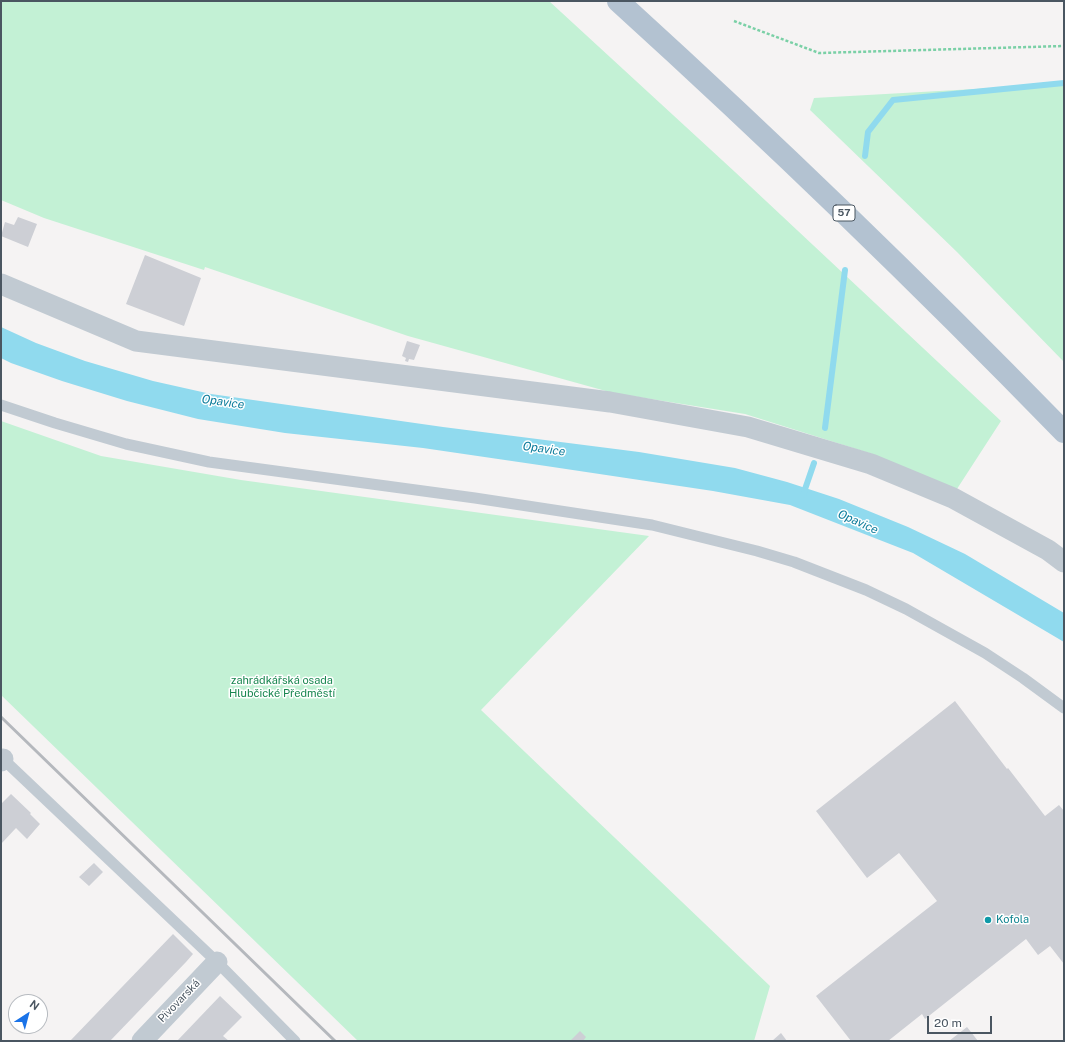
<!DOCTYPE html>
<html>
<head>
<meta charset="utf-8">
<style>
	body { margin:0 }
	#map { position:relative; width:1065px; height:1042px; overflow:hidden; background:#f5f3f3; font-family:"Public Sans",sans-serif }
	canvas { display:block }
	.frame { position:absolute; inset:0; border:2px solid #4a5661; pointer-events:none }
	.north { position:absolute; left:8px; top:994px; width:40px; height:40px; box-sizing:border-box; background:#fff; border:1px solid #b7bbc0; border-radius:50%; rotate:36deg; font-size:11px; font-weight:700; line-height:16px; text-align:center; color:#4a5661 }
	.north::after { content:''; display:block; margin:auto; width:14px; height:18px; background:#1a73e8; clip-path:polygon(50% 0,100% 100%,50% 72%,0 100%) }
	.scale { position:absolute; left:927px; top:1016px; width:65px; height:18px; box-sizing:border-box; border:2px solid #4a5661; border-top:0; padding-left:5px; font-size:12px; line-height:14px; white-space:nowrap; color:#4a5661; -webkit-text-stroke:3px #fff; paint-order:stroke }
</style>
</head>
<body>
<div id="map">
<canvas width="1065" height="1042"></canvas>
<div class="frame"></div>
<div class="north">N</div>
<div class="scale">20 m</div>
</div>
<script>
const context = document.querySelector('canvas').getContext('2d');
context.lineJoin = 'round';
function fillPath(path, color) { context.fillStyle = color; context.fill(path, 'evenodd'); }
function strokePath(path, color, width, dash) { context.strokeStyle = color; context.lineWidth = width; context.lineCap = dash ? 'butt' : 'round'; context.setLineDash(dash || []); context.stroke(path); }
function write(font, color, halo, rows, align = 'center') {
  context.font = font + ' "Public Sans",sans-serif'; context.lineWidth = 3; context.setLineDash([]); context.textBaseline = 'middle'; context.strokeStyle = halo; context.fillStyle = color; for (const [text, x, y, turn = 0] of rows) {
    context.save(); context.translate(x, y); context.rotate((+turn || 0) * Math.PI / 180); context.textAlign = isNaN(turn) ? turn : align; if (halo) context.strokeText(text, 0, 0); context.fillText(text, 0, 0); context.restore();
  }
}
fillPath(new Path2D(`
	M1,1H549L735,172L1001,421L955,492L872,454L745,414L613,393L408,336L205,267L204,270L44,218L1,200Z
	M1064,84V362L957,252L810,110L814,98Z
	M1,421L101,456L241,480L649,536L481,710L770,986L754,1041H358L1,695Z`), '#c3f1d5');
fillPath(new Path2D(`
	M1,327L36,343L85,361L153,381L211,394L443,427L639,452L735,468L787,482L839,499L908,527L965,554L1064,613V642L913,553L790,505L713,491L546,466L423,448L285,433L198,419L127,401L62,381L11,363L1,358Z`), '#90daee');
strokePath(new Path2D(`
	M865,156L868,132L893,100L1064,83
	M825,428L845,270
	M803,495L814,463`), '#90daee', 6);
fillPath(new Path2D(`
	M18,217L37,224L28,247L1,236L5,222L14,225Z
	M145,255L201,278L184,326L126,304Z
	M407,341L420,345L414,360L409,359L408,362L405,361L406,358L402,356Z
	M955,701L1007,769L1008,768L1045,816L1059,805L1064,811V964L1050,946L1038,955L1026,939L925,1019L922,1014L888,1041H851L816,996L937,901L899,853L867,878L816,811Z
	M11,794L31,813L30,814L40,824L27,839L16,828L1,844V804Z
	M94,863L103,872L89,886L79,877Z
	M173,934L193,954L186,962L110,1041H70Z
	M220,996L242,1017L223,1036L229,1041H177Z
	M967,1027L978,1041H949Z
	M580,1031L586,1037L583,1041H570Z
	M781,1033L787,1041H772Z`), '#cdcfd5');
strokePath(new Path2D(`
	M734,21L819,53L1064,46`), '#7ad0a6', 2.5, [3, 2]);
strokePath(new Path2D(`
	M1,405L55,423L126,444L209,462L475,498L652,525L757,551L794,562L866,590L906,609L985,653L1023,678L1064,708
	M1,757L217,962L295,1041`), '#c1cad2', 11);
strokePath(new Path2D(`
	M1,284L136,341L610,402L748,427L871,464L953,498L1048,550L1064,562
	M1,761L3,759
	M142,1041L217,962`), '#c1cad2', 21);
strokePath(new Path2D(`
	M618,1C771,140 920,284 1064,432`), '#b3c2d1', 22);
strokePath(new Path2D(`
	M1,717L335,1041`), '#b5b8bd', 3);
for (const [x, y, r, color] of [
	[988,920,4,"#0f9aa8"]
]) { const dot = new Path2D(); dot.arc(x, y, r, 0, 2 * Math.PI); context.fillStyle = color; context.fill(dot); strokePath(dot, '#fff', 1.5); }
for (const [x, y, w] of [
	[844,213,22]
]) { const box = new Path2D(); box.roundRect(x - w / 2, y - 8, w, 16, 3); context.fillStyle = '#fff'; context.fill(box); strokePath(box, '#4a5661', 1); }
write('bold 10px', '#4a5661', null, [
	["57",844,213]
]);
write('11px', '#17864f', '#fff', [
	["zahrádkářská osada",282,681],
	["Hlubčické Předměstí",282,694]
]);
write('11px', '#0d838f', '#fff', [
	["Kofola",996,920]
], 'left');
write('11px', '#4a5661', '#fff', [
	["Pivovarská",179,1001,-46]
]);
write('italic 12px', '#0c7c9b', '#fff', [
	["Opavice",223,402,8],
	["Opavice",544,449,8],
	["Opavice",858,522,24]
]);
</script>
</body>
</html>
